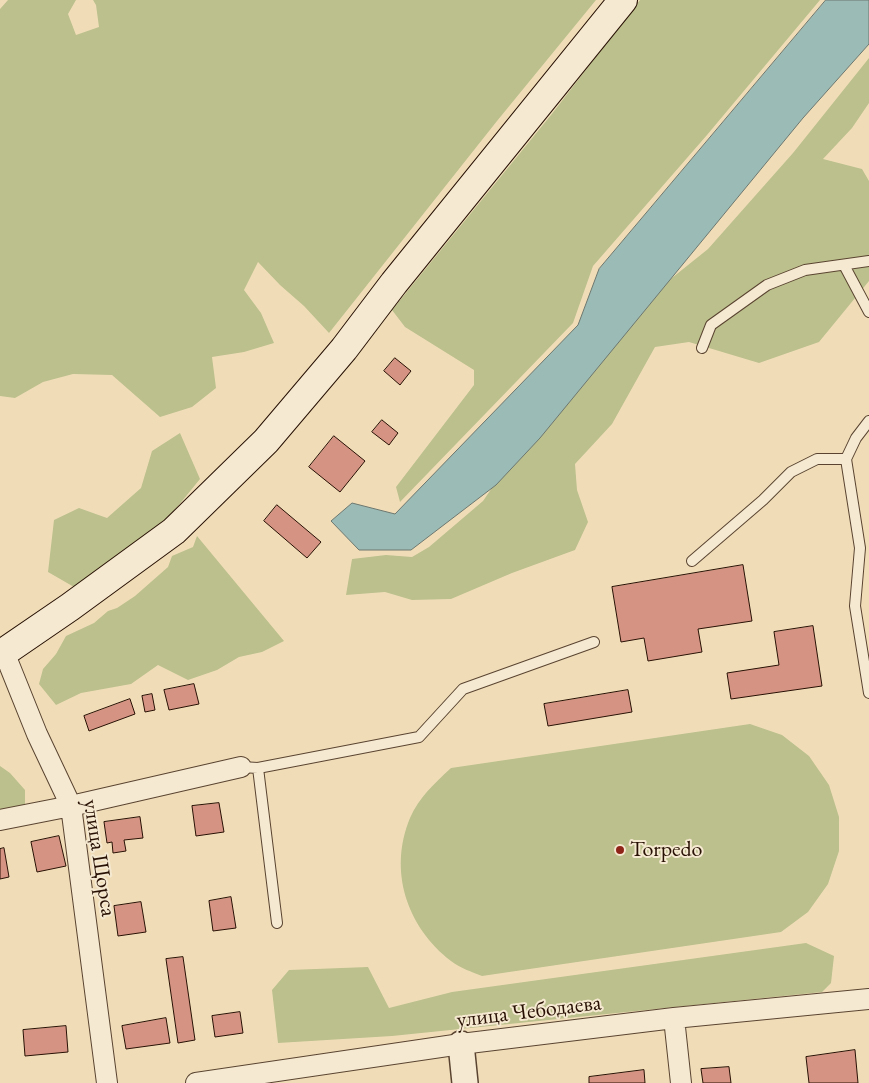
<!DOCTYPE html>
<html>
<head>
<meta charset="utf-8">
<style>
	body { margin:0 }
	canvas { display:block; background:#f0ddb8 }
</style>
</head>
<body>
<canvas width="869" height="1083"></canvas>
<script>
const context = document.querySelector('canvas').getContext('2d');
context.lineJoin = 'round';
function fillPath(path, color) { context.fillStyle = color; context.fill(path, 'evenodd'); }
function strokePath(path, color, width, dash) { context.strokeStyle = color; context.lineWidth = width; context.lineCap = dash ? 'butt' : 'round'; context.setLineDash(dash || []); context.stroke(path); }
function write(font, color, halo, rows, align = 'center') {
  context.font = font + ' "EB Garamond",serif'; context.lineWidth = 4; context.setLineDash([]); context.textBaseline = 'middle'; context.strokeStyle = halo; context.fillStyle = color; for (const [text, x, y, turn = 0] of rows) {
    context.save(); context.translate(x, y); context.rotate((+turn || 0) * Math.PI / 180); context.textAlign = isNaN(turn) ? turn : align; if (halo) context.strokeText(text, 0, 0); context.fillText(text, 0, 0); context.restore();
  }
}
fillPath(new Path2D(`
	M8,0H76L68,14L76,35L99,27L96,5L93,0H596L497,121L329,333L304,306L280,285L258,262L244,290L261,313L274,343L244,352L212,357L216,388L192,407L160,417L112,375L73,374L43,382L15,398L0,396V9Z
	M640,0H820L707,135L593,266L573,323L400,502L396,487L474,385V370L405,327L392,310L551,115Z
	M869,58V103L852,128L823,159L862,169L869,181V281L819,342L759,363L689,342L655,347L612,424L575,464L577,490L588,522L575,550L512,573L451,599L412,600L385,592L346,595L352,559L386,555L412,557L429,547L483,501L520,447L632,310L708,249L793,153Z
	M180,433L200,479L165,522L74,587L48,572L54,520L79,508L107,518L141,488L152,451Z
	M197,536L284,641L262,652L239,657L217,670L188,680L158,665L131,684L81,693L56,705L39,684L43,669L56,654L66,636L94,623L108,611L117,608L135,596L168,567L172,556L193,547Z
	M750,724L782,735L809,756L829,785L839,817V851L828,884L808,912L781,932L482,976C472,972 460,968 451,961C407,927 388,871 410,818C419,797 435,783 451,768Z
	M0,766L10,773L25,790V810H0Z
	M806,943L834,956L831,983L822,992L392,1036L278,1043L272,990L289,970L368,967L389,1008L452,992Z`), '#bcc08d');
const water = new Path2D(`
	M826,0H869V44L803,118L540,438L496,485L411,550H359L331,521L352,503L395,514L578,325L599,269Z`);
fillPath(water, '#9bbbb6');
strokePath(water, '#6d776f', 1);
const building = new Path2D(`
	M395,358L411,371L400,385L384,371Z
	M382,420L398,433L389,445L372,432Z
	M334,436L365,461L340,492L309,467Z
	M277,505L321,542L307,558L264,521Z
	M743,565L752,621L698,629L702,652L648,661L644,638L621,642L612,587Z
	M813,626L822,686L731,699L727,673L779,665L774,632Z
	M194,684L199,704L169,710L164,690Z
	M628,690L632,712L548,726L544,704Z
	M152,694L155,710L145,712L142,696Z
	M130,699L135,714L89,731L84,716Z
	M219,803L224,832L196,836L192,806Z
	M140,817L143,838L124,840L126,851L113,853L112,842L107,843L104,822Z
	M59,836L66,866L37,872L31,842Z
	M4,848L9,877L0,879V849Z
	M231,897L236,928L213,931L209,901Z
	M141,902L146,932L118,936L114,906Z
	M183,957L195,1040L178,1043L166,959Z
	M240,1012L243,1033L215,1037L212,1016Z
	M166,1018L170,1043L126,1049L122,1026Z
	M66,1026L68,1052L25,1056L23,1030Z
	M855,1050L858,1083H809L806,1057Z
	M729,1067L731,1083H703L701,1069Z
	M644,1070L645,1083H589V1077Z`);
fillPath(building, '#d59383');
strokePath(building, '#281104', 1);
const service = new Path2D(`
	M844,265L869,312
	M702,348L711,325L767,285L805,270L869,261
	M869,421L856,438L846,459L860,548L855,606L869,693
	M692,561L763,500L791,472L817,459H846
	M241,767L258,768L419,737L463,689L594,642
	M258,768L277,923`);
const minor = new Path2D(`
	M4,652L37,734L71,806L107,1083
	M0,820L71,806L241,767
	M674,1018L681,1083
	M196,1083L461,1044L674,1018L869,999`);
const tertiary = new Path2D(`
	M461,1044L465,1083`);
const secondary = new Path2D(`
	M0,655L70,607L174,531L266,441L344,349L394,283L623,0`);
strokePath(service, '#5a4431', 12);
strokePath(minor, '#5a4431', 22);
strokePath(tertiary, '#5a4431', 28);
strokePath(secondary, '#281104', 30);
strokePath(service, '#f5e9d1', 10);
strokePath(minor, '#f5e9d1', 20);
strokePath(tertiary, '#f5e9d1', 25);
strokePath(secondary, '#f5e9d1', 28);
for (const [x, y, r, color] of [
	[620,850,5,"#8f2418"]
]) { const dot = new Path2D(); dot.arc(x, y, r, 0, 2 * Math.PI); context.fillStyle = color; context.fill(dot); strokePath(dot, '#f5e9d1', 2); }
write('22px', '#281104', '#f5e9d1', [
	["Torpedo",630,850]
], 'left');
write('22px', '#281104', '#f5e9d1', [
	["улица Щорса",99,858,81],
	["улица Чебодаева",529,1012,-7]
]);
</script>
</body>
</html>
